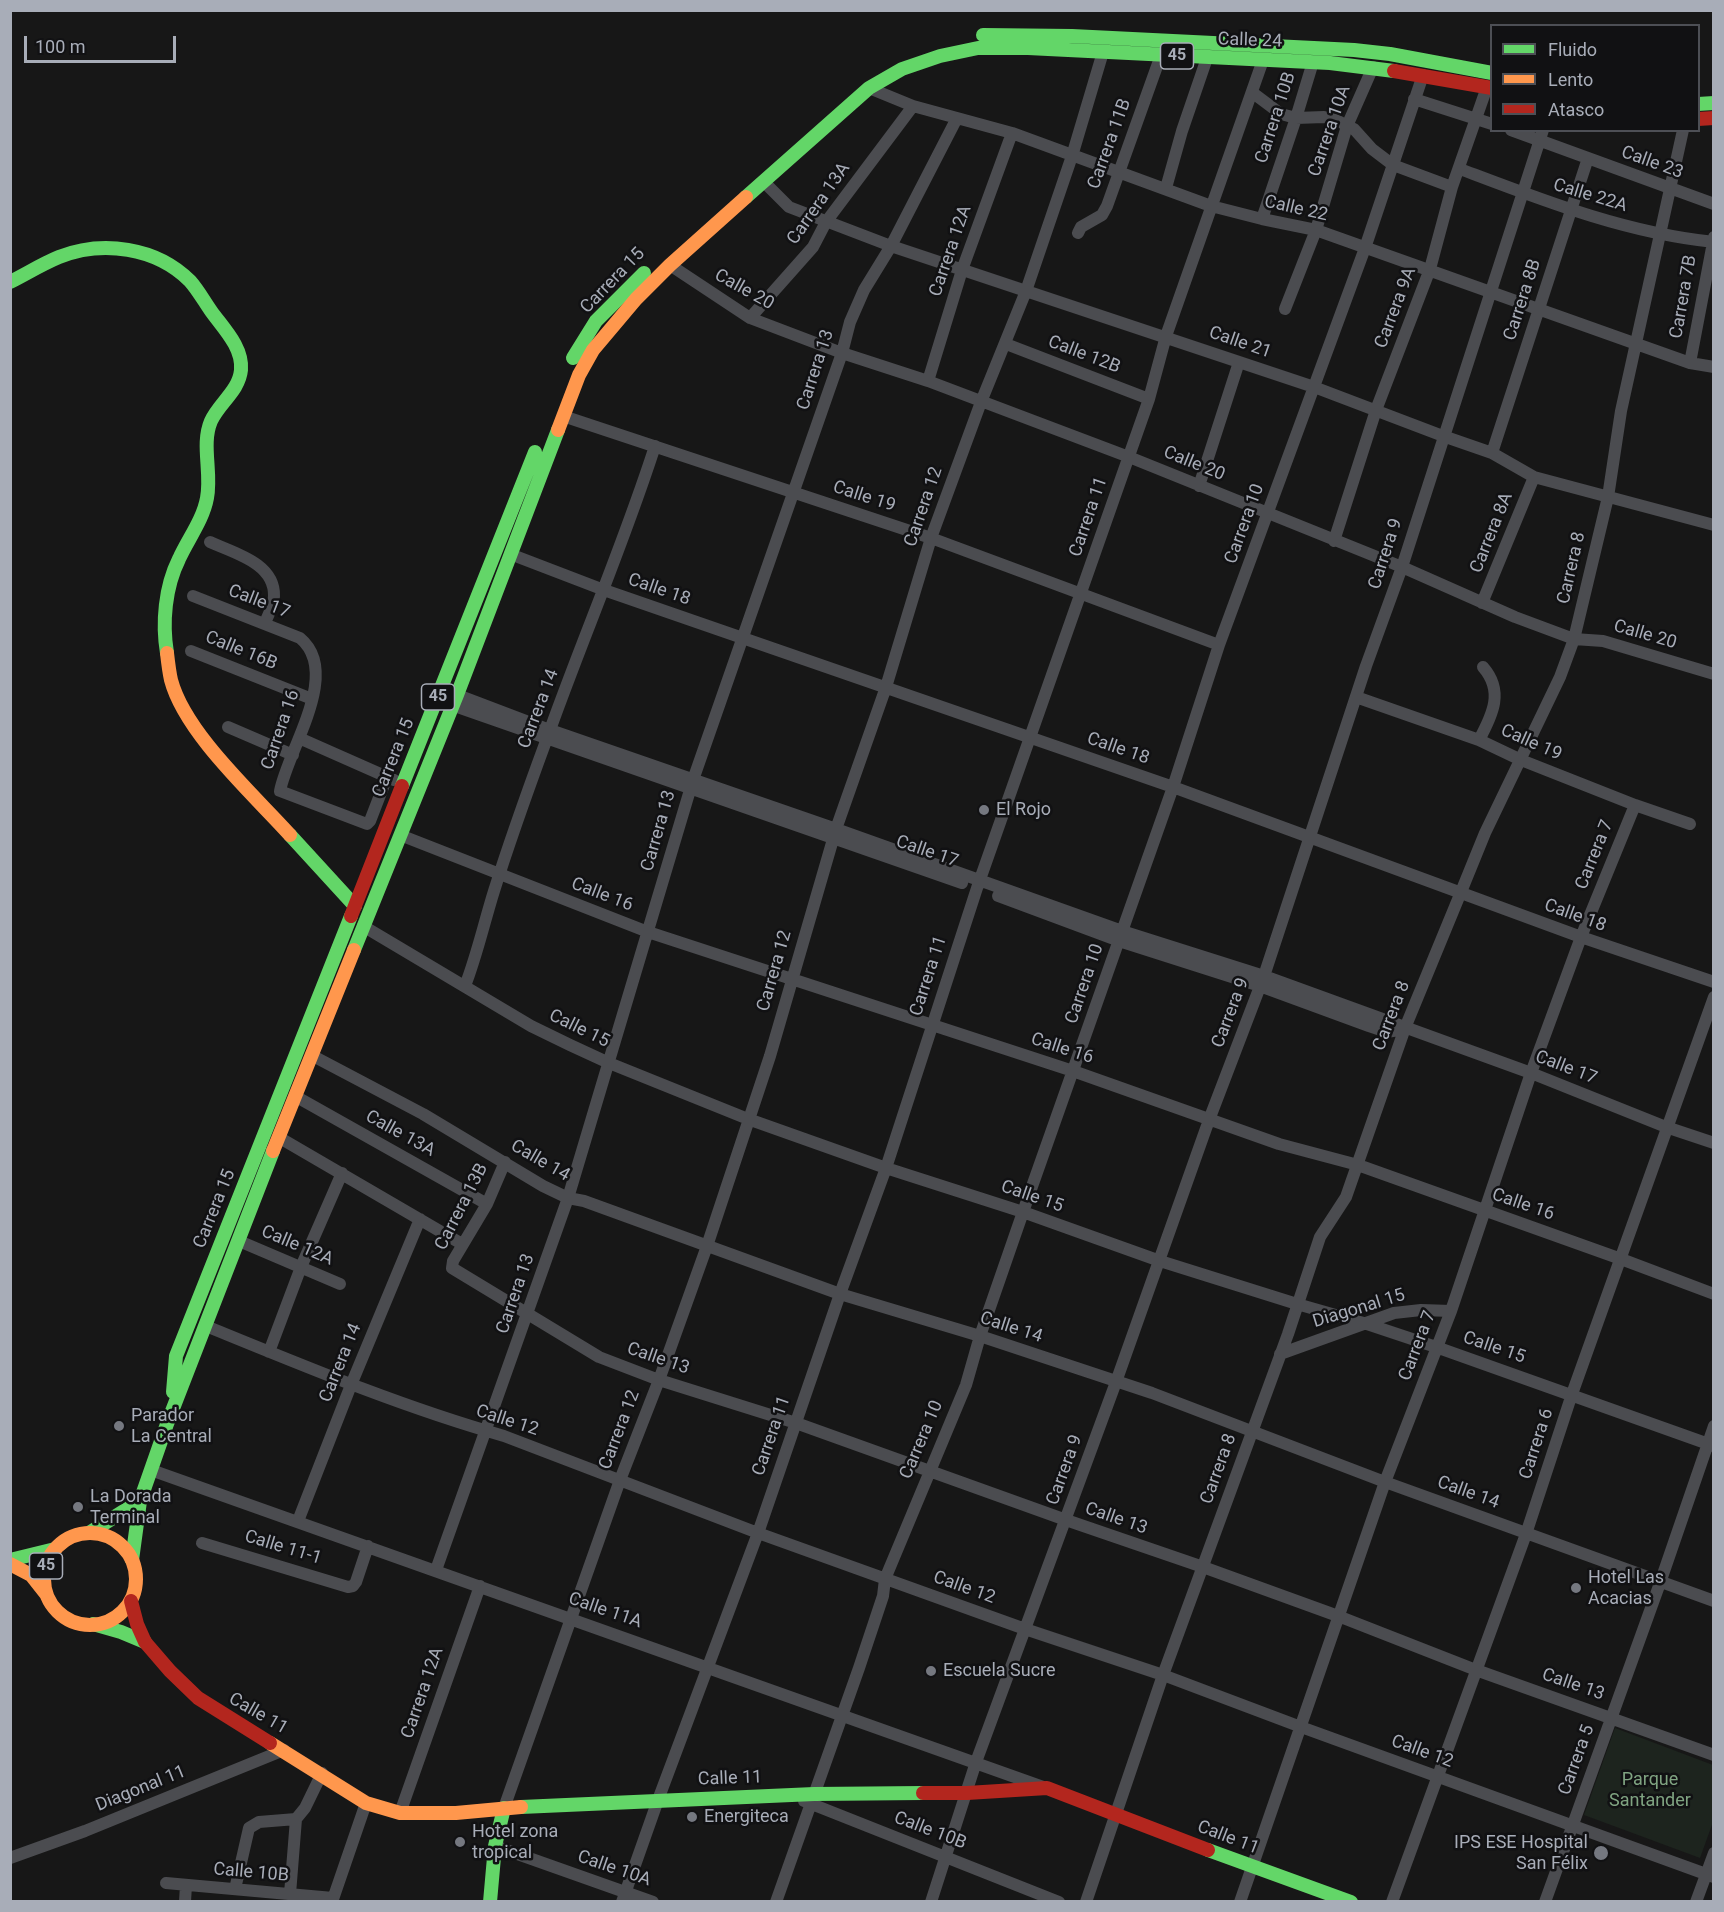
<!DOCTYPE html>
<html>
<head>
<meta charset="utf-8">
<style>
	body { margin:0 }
	#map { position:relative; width:1724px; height:1912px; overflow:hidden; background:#171717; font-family:Roboto,sans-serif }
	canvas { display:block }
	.frame { position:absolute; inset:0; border:12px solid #a8adb8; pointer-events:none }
	.legend { position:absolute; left:1490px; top:24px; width:210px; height:108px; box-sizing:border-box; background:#111113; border:2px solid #4d4f55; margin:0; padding:8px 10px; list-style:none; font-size:18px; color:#a8adb8 }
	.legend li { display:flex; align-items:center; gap:12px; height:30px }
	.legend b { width:30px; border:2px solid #4d4f55 }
	.scale { position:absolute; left:24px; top:36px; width:152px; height:27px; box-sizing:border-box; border:3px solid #a8adb8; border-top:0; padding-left:8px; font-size:18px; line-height:21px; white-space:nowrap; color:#a8adb8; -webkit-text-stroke:4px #111113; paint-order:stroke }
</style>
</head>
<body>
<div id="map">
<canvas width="1724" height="1912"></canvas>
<div class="frame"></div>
<ul class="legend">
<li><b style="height:8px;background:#63d668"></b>Fluido</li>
<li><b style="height:8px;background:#ff974d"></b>Lento</li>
<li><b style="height:8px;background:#b3261e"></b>Atasco</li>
</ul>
<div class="scale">100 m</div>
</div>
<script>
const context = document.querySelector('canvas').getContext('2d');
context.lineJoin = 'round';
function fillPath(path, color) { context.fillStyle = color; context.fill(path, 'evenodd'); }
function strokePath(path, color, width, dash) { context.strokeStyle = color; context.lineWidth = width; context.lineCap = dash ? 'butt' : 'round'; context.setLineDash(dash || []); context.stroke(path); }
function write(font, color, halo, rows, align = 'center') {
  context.font = font + ' Roboto,sans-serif'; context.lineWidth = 5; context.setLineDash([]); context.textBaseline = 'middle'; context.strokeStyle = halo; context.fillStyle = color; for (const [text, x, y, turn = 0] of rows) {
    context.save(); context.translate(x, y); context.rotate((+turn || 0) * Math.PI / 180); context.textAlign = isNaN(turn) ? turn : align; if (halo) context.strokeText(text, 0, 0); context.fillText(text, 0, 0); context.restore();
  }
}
fillPath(new Path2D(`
	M1615,1728L1713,1765V1822L1700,1858L1584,1815Z`), '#1d241e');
strokePath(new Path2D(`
	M869,88L913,106L1012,133L1211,206L1262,219L1316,230L1690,363L1714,367
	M1253,93L1281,114L1296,118L1324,117L1336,120L1354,129L1372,149L1393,165L1452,187
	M1414,99L1492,124
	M1511,130L1714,204
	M1460,169C1542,200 1625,233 1714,242
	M763,181L789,207L891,246L1314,387L1443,436L1492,453L1534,477L1714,525
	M1166,188L1182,131L1207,58
	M1262,219L1296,118L1313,62
	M1078,233L1081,227L1102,215L1107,206L1161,55
	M670,265L750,318L842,353L928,381L1129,457L1402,567L1515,617L1574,639L1603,641L1714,674
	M1285,309L1316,230L1347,126L1373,67
	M750,318L813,247L826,222L913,106
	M1006,344L1149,399
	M1690,363L1714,237
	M928,381L962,270L1012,133
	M563,416L931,538L1219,645
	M1492,453L1588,158
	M1199,486L1239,362
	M1334,541L1376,410L1430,269L1452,187L1487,87
	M210,542C234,553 275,563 274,596C274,605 268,615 265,623
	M510,554L604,590L1173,787L1581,937L1714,982
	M193,596L300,638C342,673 288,749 280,791L367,824L370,821L387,777
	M1482,603L1534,477
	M191,651L312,699
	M450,692L550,730L836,829L1122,931L1264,976L1531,1073L1666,1127L1714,1143
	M1356,697L1479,740L1521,760L1635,805L1690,824
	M449,704L962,883
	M228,727L293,755
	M299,738L394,780
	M1479,740C1493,714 1504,691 1483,667
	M400,835L648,932L1073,1071L1279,1144L1358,1165L1621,1259L1714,1294
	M998,896L1119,941L1260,986L1369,1026L1387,1032L1404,1029
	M363,926L531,1026L570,1045L609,1063L748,1119L886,1168L1023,1212L1160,1261L1297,1304L1367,1324L1436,1347L1714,1446
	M465,986C477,955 484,923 494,891C510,840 528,790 546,741C581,642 623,546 655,446
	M313,1056L423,1114L543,1186L568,1198L584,1201L840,1294L980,1336L1152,1393L1385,1482L1714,1601
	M295,1096L487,1204
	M280,1138L462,1244
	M505,1162L487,1204L453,1261L452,1268L599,1357L659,1380L796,1423L1066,1520L1203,1567L1338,1616L1476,1670L1714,1755
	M239,1241L340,1284
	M206,1326C304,1366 402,1407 504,1436L758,1533L1025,1629L1163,1675L1301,1727L1714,1877
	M269,1352L301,1267L342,1173
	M1280,1354L1394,1313L1421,1310L1451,1311
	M151,1470L1043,1787
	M298,1521L351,1385L420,1219
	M202,1543L348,1587L353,1586L356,1582L368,1546
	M436,1570L568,1198L693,780L842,353L850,322L864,290L891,246L957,118
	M804,1801L1059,1902
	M504,1808L620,1480L659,1380L707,1246L770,1056L836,829L886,687L931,538L981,402L1026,291L1072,156L1103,52
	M400,1813L480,1586
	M495,1846L653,1902
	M10,1858L85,1831L284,1750
	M166,1883L333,1898
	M235,1889L249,1828L259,1822L296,1819L305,1808L322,1773
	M290,1894L296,1819
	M185,1902L186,1885
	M332,1902L366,1803
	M622,1902L658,1800L758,1533L840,1294L886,1168L977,888L1149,399L1166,336L1263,60
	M776,1902L859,1668L883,1596L885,1579L966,1385L980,1336L1023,1212L1173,787L1219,645L1365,248L1423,75
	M931,1902L976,1762L1116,1382L1209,1120L1264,976L1366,666L1402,567L1543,130
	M1086,1902L1163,1675L1288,1334L1320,1237L1346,1197L1405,1028L1461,892L1485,833L1560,677L1574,639L1608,497L1621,411L1683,130
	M1240,1902L1385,1482L1451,1311L1531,1073L1581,937L1635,805
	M1392,1902L1526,1534L1572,1394L1714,997
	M1545,1902L1660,1583L1714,1426
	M1696,1902L1714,1853`), '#4b4c50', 12);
strokePath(new Path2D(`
	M983,35L1072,36L1354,50L1390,54L1492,73
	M1698,104L1714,103
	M746,197L869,88L902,69L940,56L978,48H1028L1330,63L1394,71
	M10,282C26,274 42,264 59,257C102,240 156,247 190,281C198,290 204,301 211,311C223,328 243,347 241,370C239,391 219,403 211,421C201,444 212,473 207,498C203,520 188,539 179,559C165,587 162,623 167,653
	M573,358L596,321L644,273
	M402,786L535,452
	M290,835L355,906
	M354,950L457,695L558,430
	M173,1392L176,1356L351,916
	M89,1533L140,1501
	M10,1560L55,1549
	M132,1560L140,1501L167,1424L273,1151
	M93,1624L121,1632L145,1642
	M521,1807L814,1794L923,1793
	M1208,1850L1351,1902
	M490,1902L495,1846L504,1808`), '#63d668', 14);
strokePath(new Path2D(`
	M558,430L579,375L593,350L636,299L670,265L746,197
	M167,653C168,662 169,671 171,680C185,733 253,794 290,835
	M273,1151L354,950
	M44 1579a46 46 0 1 1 92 0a46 46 0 1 1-92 0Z
	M10,1564L31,1575L46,1594
	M270,1743L366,1803L400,1813H456L521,1807`), '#ff974d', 14);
strokePath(new Path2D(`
	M1394,71L1492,88
	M1698,119L1714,118
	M351,916L402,786
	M131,1601L137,1624L145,1642L170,1671L198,1698L270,1743
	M923,1793H967L1047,1788L1208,1850`), '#b3261e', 14);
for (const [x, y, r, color] of [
	[984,810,6,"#757880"],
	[119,1426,6,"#757880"],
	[78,1507,6,"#757880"],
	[1576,1588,6,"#757880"],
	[931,1671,6,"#757880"],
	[692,1817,6,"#757880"],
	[460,1842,6,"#757880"],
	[1601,1853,8,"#757880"]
]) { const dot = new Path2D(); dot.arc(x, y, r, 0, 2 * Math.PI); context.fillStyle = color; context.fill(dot); strokePath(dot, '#111113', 2); }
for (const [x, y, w] of [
	[1177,56,33],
	[438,697,33],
	[46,1566,33]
]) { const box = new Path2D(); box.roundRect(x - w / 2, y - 13, w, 26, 4.5); context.fillStyle = '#111113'; context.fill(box); strokePath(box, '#a8adb8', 1.5); }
write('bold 16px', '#a8adb8', null, [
	["45",1177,56],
	["45",438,697],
	["45",46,1566]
]);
write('18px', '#a8adb8', '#111113', [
	["Calle 24",1250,41,2],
	["Carrera 10B",1276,118,-72],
	["Carrera 10A",1330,131,-71],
	["Carrera 11B",1110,144,-70],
	["Calle 23",1652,163,20],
	["Calle 22A",1590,196,17],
	["Carrera 13A",819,204,-55],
	["Calle 22",1296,209,13],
	["Carrera 12A",951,251,-71],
	["Carrera 15",613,281,-46],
	["Calle 20",744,290,29],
	["Carrera 7B",1684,297,-80],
	["Carrera 8B",1523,300,-72],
	["Carrera 9A",1396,308,-69],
	["Calle 21",1240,343,19],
	["Calle 12B",1084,355,21],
	["Carrera 13",816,370,-72],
	["Calle 20",1194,464,22],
	["Calle 19",864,497,18],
	["Carrera 12",924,507,-71],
	["Carrera 11",1089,517,-71],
	["Carrera 10",1245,524,-70],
	["Carrera 8A",1492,533,-68],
	["Carrera 9",1386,554,-72],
	["Carrera 8",1572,568,-77],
	["Calle 18",659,590,19],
	["Calle 17",259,602,21],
	["Calle 20",1645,635,16],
	["Calle 16B",241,651,22],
	["Carrera 14",539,709,-69],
	["Carrera 16",281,730,-71],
	["Calle 19",1531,743,24],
	["Calle 18",1118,749,19],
	["Carrera 15",394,758,-68],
	["Carrera 13",659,831,-74],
	["Calle 17",927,852,19],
	["Carrera 7",1595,855,-68],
	["Calle 16",602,895,21],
	["Calle 18",1575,916,20],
	["Carrera 12",775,971,-74],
	["Carrera 11",929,976,-72],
	["Carrera 10",1085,984,-71],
	["Carrera 9",1231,1013,-69],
	["Carrera 8",1392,1016,-69],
	["Calle 15",579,1029,26],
	["Calle 16",1062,1049,18],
	["Calle 17",1566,1068,21],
	["Calle 13A",400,1134,29],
	["Calle 14",540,1161,30],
	["Calle 15",1032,1197,19],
	["Calle 16",1523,1205,19],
	["Carrera 13B",462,1207,-63],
	["Carrera 15",215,1209,-68],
	["Calle 12A",297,1246,23],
	["Carrera 13",516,1294,-71],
	["Diagonal 15",1359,1309,-17],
	["Calle 14",1011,1328,18],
	["Carrera 7",1418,1346,-69],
	["Calle 15",1494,1348,19],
	["Calle 13",658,1359,19],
	["Carrera 14",341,1363,-68],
	["Calle 12",507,1421,18],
	["Carrera 12",620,1430,-69],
	["Carrera 11",772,1436,-71],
	["Carrera 10",922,1440,-67],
	["Carrera 6",1537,1444,-72],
	["Carrera 8",1219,1469,-70],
	["Carrera 9",1065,1470,-70],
	["Calle 14",1468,1493,20],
	["Calle 13",1116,1519,19],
	["Calle 11-1",283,1548,17],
	["Calle 12",964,1588,20],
	["Calle 11A",605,1611,19],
	["Calle 13",1573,1685,19],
	["Carrera 12A",423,1693,-71],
	["Calle 11",258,1714,30],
	["Calle 12",1422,1752,20],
	["Carrera 5",1577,1760,-70],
	["Calle 11",730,1779,-2],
	["Diagonal 11",141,1789,-22],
	["Calle 10B",930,1831,21],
	["Calle 11",1228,1838,21],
	["Calle 10A",614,1869,19],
	["Calle 10B",251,1873,5]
]);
write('18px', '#a8adb8', '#111113', [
	["El Rojo",996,810],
	["Parador",131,1416],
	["La Central",131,1437],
	["La Dorada",90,1497],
	["Terminal",90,1518],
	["Hotel Las",1588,1578],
	["Acacias",1588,1599],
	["Escuela Sucre",943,1671],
	["Energiteca",704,1817],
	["Hotel zona",472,1832],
	["tropical",472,1853],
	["IPS ESE Hospital",1588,1843,"right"],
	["San Félix",1588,1864,"right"]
], 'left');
write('18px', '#7fa381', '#111113', [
	["Parque",1650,1780],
	["Santander",1650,1801]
]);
</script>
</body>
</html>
